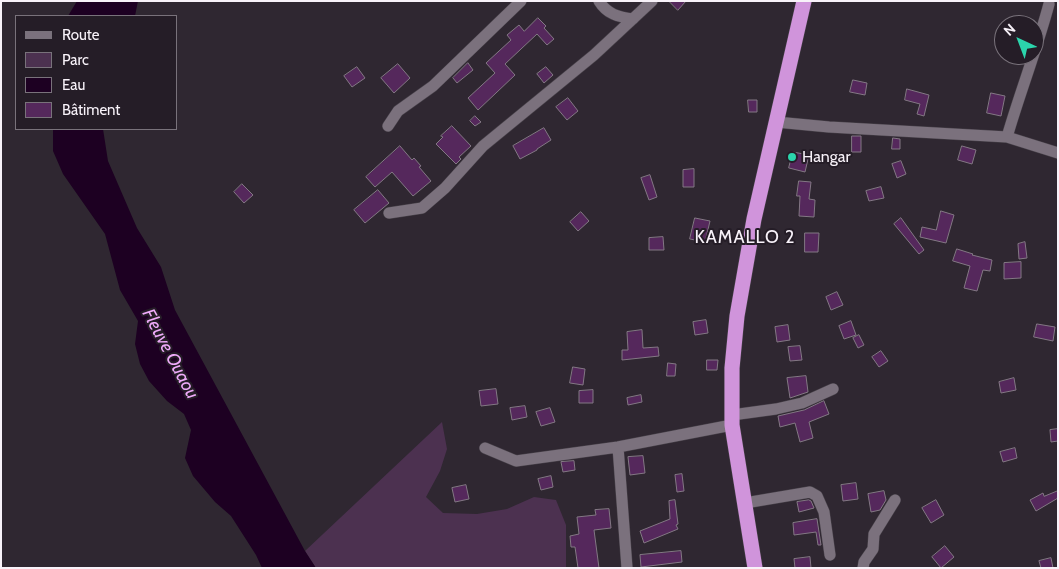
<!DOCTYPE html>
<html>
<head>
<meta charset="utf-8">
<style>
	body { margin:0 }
	#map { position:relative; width:1059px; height:569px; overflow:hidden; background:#2f2731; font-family:Cabin,sans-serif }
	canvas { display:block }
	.frame { position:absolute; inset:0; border:2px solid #f8f2f9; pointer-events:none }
	.legend { position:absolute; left:15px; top:15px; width:162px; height:115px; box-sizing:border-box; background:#251d27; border:1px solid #79727b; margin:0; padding:6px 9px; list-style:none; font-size:15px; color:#f8f2f9 }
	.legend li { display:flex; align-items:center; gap:10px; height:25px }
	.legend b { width:25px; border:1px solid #79727b }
	.north { position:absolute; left:994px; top:15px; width:50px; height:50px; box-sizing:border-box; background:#251d27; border:1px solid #79727b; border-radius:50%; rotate:317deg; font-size:14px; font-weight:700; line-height:20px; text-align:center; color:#f8f2f9 }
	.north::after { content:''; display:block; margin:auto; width:18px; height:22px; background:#2bd5ac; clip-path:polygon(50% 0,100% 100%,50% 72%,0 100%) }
</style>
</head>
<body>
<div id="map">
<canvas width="1059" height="569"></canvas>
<div class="frame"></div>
<ul class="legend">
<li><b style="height:6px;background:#7b717d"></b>Route</li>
<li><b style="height:14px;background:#4c3150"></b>Parc</li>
<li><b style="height:14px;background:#1d0022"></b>Eau</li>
<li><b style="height:14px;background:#55285c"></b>Bâtiment</li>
</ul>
<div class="north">N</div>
</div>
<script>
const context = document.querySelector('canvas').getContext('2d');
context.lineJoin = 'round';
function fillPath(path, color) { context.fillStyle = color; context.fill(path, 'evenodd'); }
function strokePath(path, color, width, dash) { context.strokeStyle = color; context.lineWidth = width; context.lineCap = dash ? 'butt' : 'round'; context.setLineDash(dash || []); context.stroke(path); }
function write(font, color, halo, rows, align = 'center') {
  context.font = font + ' Cabin,sans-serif'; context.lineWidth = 4; context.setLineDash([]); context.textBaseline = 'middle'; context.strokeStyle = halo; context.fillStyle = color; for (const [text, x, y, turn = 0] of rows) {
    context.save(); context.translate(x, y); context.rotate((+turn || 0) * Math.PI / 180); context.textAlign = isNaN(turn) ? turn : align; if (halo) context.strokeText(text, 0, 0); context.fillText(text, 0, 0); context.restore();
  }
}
fillPath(new Path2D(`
	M442,422L447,449L440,471L426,497L443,513L477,514L507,509L534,497L556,500L566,525V568H316L305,551Z`), '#4c3150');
fillPath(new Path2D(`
	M77,1H138L135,16H68Z
	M53,129H103L108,161L137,228L161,267L175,310L305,551L316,568H262L256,555L231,516L215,502L193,476L185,458L191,430L184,414L167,401L149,381L140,364L135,344L138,321L120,290L105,234L63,174L53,151Z`), '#1d0022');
const building = new Path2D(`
	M669,1H686L678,10Z
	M538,18L546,26L544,28L554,39L547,45L537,34L505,64L515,75L478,110L468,98L495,73L486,63L511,40L507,35L519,25L524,31Z
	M468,63L473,70L457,83L453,78Z
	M398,64L410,78L394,93L381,78Z
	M357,67L365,78L352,87L344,76Z
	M546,67L553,75L544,83L537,74Z
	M853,80L867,83L865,95L850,92Z
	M907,89L929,95L924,116L917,114L920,104L905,100Z
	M991,93L1005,96L1001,116L987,113Z
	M568,98L578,111L567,120L556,107Z
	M748,100H757V112H749Z
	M475,116L481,122L475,126L470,121Z
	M452,126L471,146L459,157L461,159L456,164L436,144L443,137L441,136Z
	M544,128L551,140L537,149V150L520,159L513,146Z
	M852,136H861V152H852Z
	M893,138L900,139V149H892Z
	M400,146L412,160L414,158L421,166L419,167L431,181L413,196L392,172L375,187L366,177Z
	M962,146L976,150L972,164L958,160Z
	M793,152L809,155L805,172L789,168Z
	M901,161L906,174L897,178L892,164Z
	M694,169V187H683V170Z
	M650,175L657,197L649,200L641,178Z
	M799,181L811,182L809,199L815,200L814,217L799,216L800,196H797Z
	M242,184L253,195L244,203L234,192Z
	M881,187L884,198L869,201L866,191Z
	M378,190L389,203L365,223L354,210Z
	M941,211L954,215L946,243L920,237L922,227L936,230Z
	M581,212L589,221L578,231L570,222Z
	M695,218L710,221L705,242L690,239Z
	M901,218L924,250L919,254L894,224Z
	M805,233H819L818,252H805Z
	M663,237L664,250H649V238Z
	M1025,242L1027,258L1019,259L1018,244Z
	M957,249L973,254L972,255L992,260L990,271L983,270L977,291L964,288L970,266L953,261Z
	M1021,262V278L1004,279V263Z
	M837,292L843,305L831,310L826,297Z
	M706,320L708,333L695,335L693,322Z
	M851,321L856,335L844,339L839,326Z
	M1037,324L1055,327L1053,341L1034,337Z
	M788,325L790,340L777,342L775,327Z
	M642,330L643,348L658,347L659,356L622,360V350H628L627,332Z
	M859,335L864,345L858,348L853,338Z
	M800,346L802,360L790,361L788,347Z
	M881,351L888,361L879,367L872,357Z
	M707,360H718L717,370H707Z
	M668,363L676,364L675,376H667Z
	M573,367L585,369L583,385L570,383Z
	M806,376L808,392L790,398L787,378Z
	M1014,378L1016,390L1001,393L999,382Z
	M496,389L498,404L481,406L479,391Z
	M593,390V403H579V391Z
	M641,395L642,402L628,405L627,398Z
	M824,401L829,414L809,422L813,438L800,442L795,423L780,427L778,416L804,410Z
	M525,406L527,417L512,420L510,408Z
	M550,408L555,422L541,426L536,412Z
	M1058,429V441L1051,442L1050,430Z
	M1015,448L1017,458L1003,462L1000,452Z
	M643,456L645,473L630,475L628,457Z
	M574,461L575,470L563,472L561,462Z
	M682,474L684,491L677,492L675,475Z
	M551,476L553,487L541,490L538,479Z
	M856,483L858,499L843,501L841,485Z
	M466,485L469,499L455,502L452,488Z
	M884,491L886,500L880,510L871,512L868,494Z
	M1058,491V498L1036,511L1030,500L1043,493L1044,496Z
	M675,500L678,524L676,525L678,529L644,543L640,531L670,519L669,501Z
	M809,500L811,501L814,508L799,512L797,502Z
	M936,500L944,515L931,523L922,508Z
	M609,509L611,528L594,530L599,568H578L575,547H571L570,536L579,534L577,517L596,515L595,510Z
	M817,519L821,545H818L816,532L794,535L793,523Z
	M945,546L954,557L941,568L932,557Z
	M681,551L682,562L641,567L640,555Z
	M810,557L811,568H795L794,559Z
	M1051,558L1053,568H1041L1039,561Z`);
fillPath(building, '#55285c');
strokePath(building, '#837884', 1);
const minor = new Path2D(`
	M599,1C607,14 618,17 633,19
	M776,122L829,127L1007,137L1058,153
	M388,126L398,111L433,86L521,1
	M1007,137C1020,92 1037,49 1049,4
	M389,213L422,208L445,188L483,146L594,55L652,1
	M732,415L776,409L802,403L833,389
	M618,447L627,568
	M485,448L516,461L618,447L732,425
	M745,503L810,492L817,496L824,512L830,555
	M863,568L864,562L873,549L874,534L895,500`);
const highway = new Path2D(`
	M755,568L732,425V368L737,316L754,219L804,1`);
strokePath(minor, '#48424a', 12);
strokePath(highway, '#48424a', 16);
strokePath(minor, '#7b717d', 11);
strokePath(highway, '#d094db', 15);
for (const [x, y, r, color] of [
	[792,157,5,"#2bd5ac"]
]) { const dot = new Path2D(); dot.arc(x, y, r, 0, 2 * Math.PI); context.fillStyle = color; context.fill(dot); strokePath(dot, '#251d27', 2); }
write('16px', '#f8f2f9', '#251d27', [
	["Hangar",802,157]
], 'left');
context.letterSpacing = '1px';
write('18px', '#f8f2f9', '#251d27', [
	["KAMALLO 2",745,238]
]);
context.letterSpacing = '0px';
write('italic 18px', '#efabfa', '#251d27', [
	["Fleuve Ouaou",170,354,62]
]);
</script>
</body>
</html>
